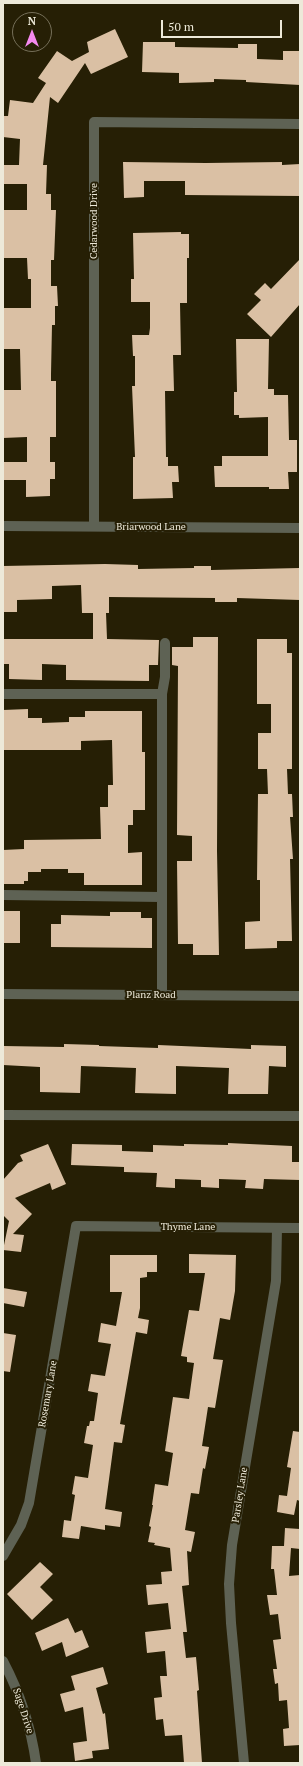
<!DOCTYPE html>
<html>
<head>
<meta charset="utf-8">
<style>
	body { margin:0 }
	#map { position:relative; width:303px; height:1766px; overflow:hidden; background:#261f05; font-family:"PT Serif",serif }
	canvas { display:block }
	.frame { position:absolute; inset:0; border:4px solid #ede9d9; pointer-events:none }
	.north { position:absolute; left:12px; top:12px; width:40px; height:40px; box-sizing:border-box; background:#261f05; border:1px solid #76705a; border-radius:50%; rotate:0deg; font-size:11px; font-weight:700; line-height:16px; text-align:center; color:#ede9d9 }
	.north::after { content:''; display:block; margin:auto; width:14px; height:18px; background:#f589ef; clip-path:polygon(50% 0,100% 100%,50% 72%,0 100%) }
	.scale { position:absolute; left:161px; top:20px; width:121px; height:18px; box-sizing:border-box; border:2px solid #ede9d9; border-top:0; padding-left:5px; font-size:12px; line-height:14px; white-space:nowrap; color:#ede9d9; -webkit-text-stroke:3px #261f05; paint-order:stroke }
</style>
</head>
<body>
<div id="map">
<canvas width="303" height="1766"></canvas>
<div class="frame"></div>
<div class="north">N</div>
<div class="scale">50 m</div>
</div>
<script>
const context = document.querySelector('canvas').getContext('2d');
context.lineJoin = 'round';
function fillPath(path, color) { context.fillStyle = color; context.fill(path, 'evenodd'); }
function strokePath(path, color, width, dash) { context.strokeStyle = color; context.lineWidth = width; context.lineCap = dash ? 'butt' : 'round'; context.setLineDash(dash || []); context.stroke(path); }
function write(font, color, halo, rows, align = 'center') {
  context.font = font + ' "PT Serif",serif'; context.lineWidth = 4; context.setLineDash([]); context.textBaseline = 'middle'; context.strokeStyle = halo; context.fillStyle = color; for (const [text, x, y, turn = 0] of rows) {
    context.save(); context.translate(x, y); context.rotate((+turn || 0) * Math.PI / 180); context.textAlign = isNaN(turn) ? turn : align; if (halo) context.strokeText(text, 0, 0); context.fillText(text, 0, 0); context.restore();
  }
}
fillPath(new Path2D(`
	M115,29L128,57L91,74L85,63L58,103L50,97L43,165H47L46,194H51V210H56L54,260H51V286H57L58,306H55V325H52L51,374V381H56V437H50V462H55V479H50V496L26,497V480H3V462H27V437L3,438V390H21L20,349H3V308H31V279H28L27,258H3V210H27V184H3V165H19L20,139L3,137V116H8L10,100L33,103L46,83L38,78L57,51L72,61L89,52L87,42Z
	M143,42H175V47L238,48V44H257V59L283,60V51H300V85L246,82V80L214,79V82L179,83V73L142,72Z
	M123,162L206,163L282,162V165L300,164V196L185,195V181H144V197L124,198Z
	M181,232V234H189V258H187V303H180L181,355H173L174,391H165L166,457H168V466H178L179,482H172L173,498L133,499V457H135L132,386H135V356H133L132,335H149L150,328V302H131V279H134L133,233Z
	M300,259V304L271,337L247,314L261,300L254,294L265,283L271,289Z
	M236,339H269L268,389H274V395H288L289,440H297V472H288L289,489H269V487H215L214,466H222V456H268V417L239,418V415H234V392H237Z
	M105,564L138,565V569L194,568V566H211V570L300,568V600L237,598V602H215V598L109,597V613H106L107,639L159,640L158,665H149V681L66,680V665L42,664V680L9,679V664H3V639H93V613H82L81,585L52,586V599L17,600V612H3V566Z
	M193,637H218L217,851L219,955H193V944H178L177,861H192V836L177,835L178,666L172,665V647H193Z
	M257,639H287V653H292V769H287L288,794H292L293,817H290L293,859H290L292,941H277V948L245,949V922L260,921V880H257L258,794H268L267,769H258V733H271V704H257Z
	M28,709V718H42V723L69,722V717H85V711H142V752H145V810H133V825H128V853L142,852V885H84V873H68V869H41V872H28V881H24V884H3V850L24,849V840L101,839L100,807H108V785H113L112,740L81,741V750H3V710Z
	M3,911H20V943H3Z
	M110,912H141V918H152V948L51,947V924H61V915L110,916Z
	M64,1044L99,1045V1046L158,1048V1045L251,1049V1045L286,1046V1067L269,1066L268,1094H228L229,1068L176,1066V1094L135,1093L136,1068L81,1066L80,1093L40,1092V1067L3,1065V1046L64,1047Z
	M228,1143L292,1146V1162H300V1180L264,1179L263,1189L245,1188L246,1180L219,1179V1188L201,1187V1180L175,1179V1188L156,1187L157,1173L124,1172V1167L71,1165L72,1144L122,1145V1151L153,1152V1145L184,1146V1144L228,1145Z
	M48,1144L66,1184L52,1190L50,1183L15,1198L32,1214L13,1234L24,1235L21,1252L3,1250L9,1221L3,1215V1180L18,1163L23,1161L20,1155Z
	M189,1254L236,1255L235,1291L230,1320L220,1318L213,1359L223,1360L215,1408L208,1407L202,1446L209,1447L205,1469L203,1468L199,1494L191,1493L185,1530L195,1532L191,1552L187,1551L189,1585L182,1586L187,1632H183L186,1658L196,1657L199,1690L197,1691L202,1763H184L182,1735L165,1736L163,1719L156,1720L154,1698L162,1697L160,1676H167L165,1651L147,1653L145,1632L171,1629L168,1603L148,1605L146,1585L162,1584L161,1572L172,1571L170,1548L154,1545L155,1543L148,1542L151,1527L149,1526L153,1505H152L155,1484L168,1486L173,1453L165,1451L173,1397L189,1399L194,1363L187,1362V1357L181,1356L189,1310L199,1311L205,1273H189Z
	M110,1255H157V1272H147V1277L140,1278V1308L138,1318L149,1320L147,1334L136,1332L120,1424L125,1425L122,1443L114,1442L105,1509L122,1512L120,1527L105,1525V1530L81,1526L79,1539L62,1537L64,1520L71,1521L75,1495L72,1494L75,1476L88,1478L93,1445L84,1443L87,1426H89L90,1421H94L98,1393L88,1391L91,1374L105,1376L111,1344L98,1342L101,1323L116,1326L122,1292H110Z
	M3,1288L27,1292L24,1307L3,1303Z
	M3,1333L16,1335L10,1372L3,1371Z
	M293,1431L300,1432V1501L297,1500L294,1515L277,1512L279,1495L287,1496L291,1468L287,1467Z
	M285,1528L300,1529V1549L291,1548L289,1576L300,1575V1745L284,1746L283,1729L289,1728L287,1700L279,1701L278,1683L275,1684L273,1669H277L273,1640L281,1639L278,1614L270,1615L267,1595H277L274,1569H271L272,1546H284Z
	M40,1562L53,1574L40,1587L53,1600L32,1620L7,1594Z
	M68,1618L75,1633L82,1630L89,1647L66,1657L62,1642L42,1651L35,1633Z
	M103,1667L108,1684L96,1688L103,1714L105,1713L109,1749L92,1751L93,1758L75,1761L73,1743L87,1741L83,1707L65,1712L60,1694L75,1690L71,1676Z`), '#dac0a4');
strokePath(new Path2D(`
	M3,526L300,528
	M94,526V122L300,124
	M3,694H162V995
	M162,694L165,677V643
	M3,895L161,897
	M3,994L300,996
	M3,1115L300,1116
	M3,1556L21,1525L29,1503L76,1226L300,1228
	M3,1661C20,1693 31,1727 36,1763
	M244,1763L231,1623L229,1584L232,1545L276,1281L277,1228`), '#5e6254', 10);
write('10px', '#ede9d9', '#261f05', [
	["Cedarwood Drive",94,221,-90],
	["Briarwood Lane",151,527],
	["Planz Road",151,995],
	["Thyme Lane",188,1227],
	["Rosemary Lane",48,1394,-80],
	["Parsley Lane",240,1495,-81],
	["Sage Drive",23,1711,72]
]);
</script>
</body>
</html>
